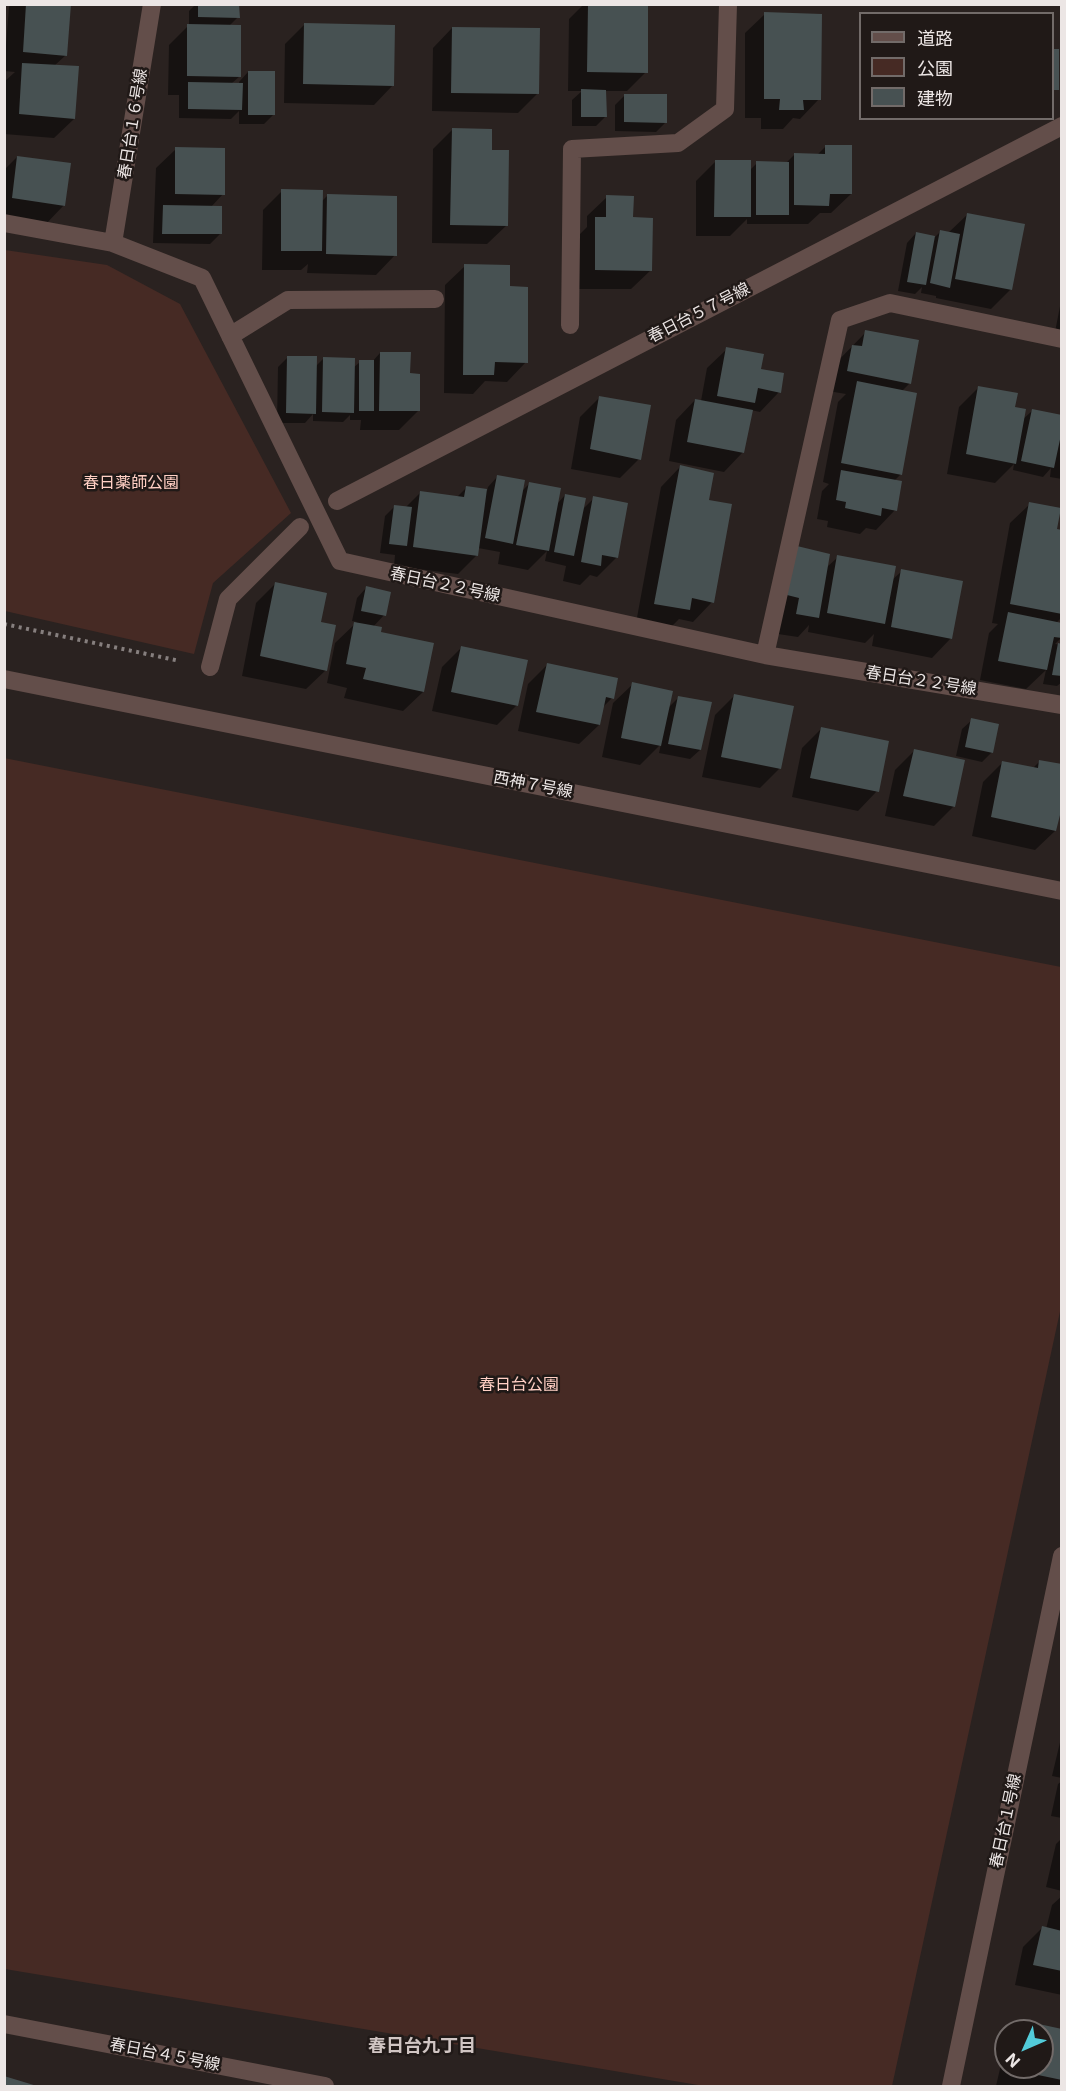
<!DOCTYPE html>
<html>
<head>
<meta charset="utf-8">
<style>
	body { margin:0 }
	#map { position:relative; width:1066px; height:2091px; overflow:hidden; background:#2a2220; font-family:Inter,"Noto Sans JP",sans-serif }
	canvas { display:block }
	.frame { position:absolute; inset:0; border:6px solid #ece6e5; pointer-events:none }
	.legend { position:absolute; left:859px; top:12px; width:195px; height:108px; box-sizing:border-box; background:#201917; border:2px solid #726b69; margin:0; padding:8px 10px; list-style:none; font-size:18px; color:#ece6e5 }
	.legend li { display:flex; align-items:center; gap:12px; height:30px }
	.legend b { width:30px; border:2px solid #726b69 }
	.north { position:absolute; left:994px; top:2019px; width:60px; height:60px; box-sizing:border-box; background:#201917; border:2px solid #726b69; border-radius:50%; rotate:225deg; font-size:16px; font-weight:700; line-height:24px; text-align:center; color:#ece6e5 }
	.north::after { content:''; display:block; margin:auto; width:21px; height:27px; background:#52cbd9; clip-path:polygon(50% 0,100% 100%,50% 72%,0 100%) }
</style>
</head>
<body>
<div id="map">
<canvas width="1066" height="2091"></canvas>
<div class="frame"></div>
<ul class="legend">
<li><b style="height:8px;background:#634e4a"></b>道路</li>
<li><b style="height:16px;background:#462a24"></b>公園</li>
<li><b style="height:16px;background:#475152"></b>建物</li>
</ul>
<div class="north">N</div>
</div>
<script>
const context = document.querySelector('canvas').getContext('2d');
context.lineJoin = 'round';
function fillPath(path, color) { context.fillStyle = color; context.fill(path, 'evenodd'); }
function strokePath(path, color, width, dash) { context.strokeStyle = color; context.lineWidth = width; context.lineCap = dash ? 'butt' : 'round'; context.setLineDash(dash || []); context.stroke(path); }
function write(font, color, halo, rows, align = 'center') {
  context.font = font + ' Inter,"Noto Sans JP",sans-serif'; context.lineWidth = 5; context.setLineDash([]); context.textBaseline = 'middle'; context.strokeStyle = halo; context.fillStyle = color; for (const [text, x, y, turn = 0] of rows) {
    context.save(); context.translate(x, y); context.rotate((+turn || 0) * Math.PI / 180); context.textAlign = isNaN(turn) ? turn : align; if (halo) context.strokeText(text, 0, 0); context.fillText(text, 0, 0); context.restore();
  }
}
fillPath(new Path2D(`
	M5,250L107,265L180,304L291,513L213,583L194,654L5,611Z
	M4,758L1061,967V1307L892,2086H704L5,1969Z`), '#462a24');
fillPath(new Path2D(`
	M11,4H69L66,55L54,66L74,119L54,138L4,134V82L15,72L4,71L9,7Z
	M196,4H238V17L229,26L240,76L231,84H239V82L248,72L273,115L264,124H239V111L231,119L179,118V95H168L169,45L189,25V11Z
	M584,4H647L646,72L627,91H605V117L596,126H572V100L582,91H568L569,19Z
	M765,14L819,99L800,119L793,118L783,129H761V118H745V33Z
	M304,25L393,85L374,105L284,103L285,44Z
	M452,28L538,93L518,113L432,111L433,48Z
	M625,95L665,123L656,132L615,131V105Z
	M452,130L490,151L507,225L487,244L432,243L433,149Z
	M826,146L851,194L831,213H820L808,224H747V219L730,236H696V181L716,161L750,170L757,163H786L795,154L817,155Z
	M176,149L223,194L211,207L220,234L210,244L153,243L156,168Z
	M17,157L64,205L45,225L4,219V170Z
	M282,191L321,202L327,196L395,255L376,275L307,273L308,264L301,270H262L263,210Z
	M607,197L632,219L651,270L631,289H576V238L587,227V216Z
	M968,214L1011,289L991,309L936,298V296L921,293L922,287L915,294L898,291L907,243L916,233L935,237L940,232L948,233Z
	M465,266L508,287L526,362L507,382L485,381L473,394L444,393L445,285Z
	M1062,296V333L1055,332Z
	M866,332L910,383L902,391L901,474L894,481L895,510L876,530L866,528L860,534L827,527L828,521L817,519L822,491L829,484L823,482L838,402L846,394L828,391L833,366Z
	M727,349L760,370L779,392L760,412L751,410L743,452L724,472L669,461L676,420L695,400L701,401L707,368Z
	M380,353L409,375L418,411L399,430H360L361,420H350V415L343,422L313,421V414L305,423H277L278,367L288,357L315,367L323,359L353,368L360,362H372Z
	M979,387L1013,408L1022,420L1032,411L1061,416L1062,414V479L1050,477L1051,468L1043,477L1013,470L1014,464L995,483L947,474L959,407Z
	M600,397L639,459L620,478L571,469L580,417Z
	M680,467L712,602L693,622L679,619L669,629L636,623L661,487Z
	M497,477L521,492L529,484L557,504L565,495L582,510L594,498L617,557L597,577L590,575L580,585L563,581L566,566L545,561L547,551L528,570L498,564L500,552L478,548L477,555L458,574L394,566L395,555L380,553L385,516L394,507L405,508L421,492L457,497L466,488L487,491L488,487Z
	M1030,504L1056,530L1062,531V617L1056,623L1062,637L1055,644L1062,645V682L1057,686L1043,684L1046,670L1026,689L980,680L989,633L998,624L992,623L1010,523Z
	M797,548L826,568L838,557L892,580L902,571L951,638L932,658L872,646L874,634L865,643L808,632L809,625L798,637L778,634Z
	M276,583L320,623L326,670L306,689L242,676L256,603Z
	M366,588L384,615L373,627L423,692L403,711L344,698L347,688L327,683L335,643L357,622L352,621L357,598Z
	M461,648L517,705L497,725L432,711L442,667Z
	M547,665L612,698L602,708L599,725L579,744L518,731L528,684Z
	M633,684L668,708L679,697L700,750L690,759L659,753L661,744L640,765L602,757L613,703Z
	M734,696L779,769L760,788L702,777L715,715Z
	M972,720L992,752L982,762L956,756L962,729Z
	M821,729L877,791L858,811L792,797L802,748Z
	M914,751L954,806L934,826L885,816L895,770Z
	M1040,761L1055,831L1035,850L972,836L983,782L1003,762L1033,768Z
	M1062,1734V1778L1052,1776Z
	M1062,1781V1818L1051,1816L1058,1784Z
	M1062,1838V1891L1046,1887L1056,1844Z
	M1062,1896V1995L1015,1985L1023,1947L1042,1928L1046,1929L1052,1905Z
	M1026,2023L1062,2031V2086H996L1006,2043V2067H1042V2031H1017Z`), '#0007');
fillPath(new Path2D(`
	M26,4H71L67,56L23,52Z
	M198,4H239L240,18L198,17Z
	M588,4H648V73L587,72Z
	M764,12L822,14L821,100H803L804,110H779L780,99H764Z
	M304,23L395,25L394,86L303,84Z
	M187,24L241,25V77L187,76Z
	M452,27L540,28L539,94L451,93Z
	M1052,49H1059V90H1052Z
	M22,63L79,66L75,119L19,114Z
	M248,71H275V115H248Z
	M188,82L243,83L242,110L188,109Z
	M581,89L606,90L607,117H581Z
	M624,94H667V123L624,122Z
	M452,128L492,129V150H509L508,226L450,225Z
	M825,145H852V194H830L829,206L794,205V153L825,154Z
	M175,147L225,148V195L175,194Z
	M17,156L71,163L65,206L12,198Z
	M715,160H751V217H714Z
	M756,161L789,162V215H756Z
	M281,189L323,190L322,251H281Z
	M327,194L397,196V256L326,254Z
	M606,195L634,196L633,217L653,218L652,271L595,270V217H606Z
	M163,205L222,206V234H162Z
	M967,213L1025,224L1012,290L955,279Z
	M940,230L960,234L950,288L930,283Z
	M916,232L935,236L926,285L907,282Z
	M464,264L510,265V286L528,287V363L495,362L494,375H463Z
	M865,330L919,340L911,384L847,371L852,345L862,346Z
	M726,347L764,354L761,369L784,373L781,393L758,388L755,403L717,396Z
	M380,352H411L410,373L420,374V411H379Z
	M287,356H317L316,414L286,413Z
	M323,357L355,358L354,413L322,412Z
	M359,360H374V411H359Z
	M857,381L917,393L902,475L841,463Z
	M978,386L1018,393L1015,407L1026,409L1016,464L966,454Z
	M599,396L651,405L641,460L590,449Z
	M695,399L753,410L744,453L687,442Z
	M1032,409L1062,415V430L1054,468L1021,461Z
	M680,465L714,473L709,500L732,504L714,603L692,598L690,610L654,604Z
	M841,470L902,481L897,511L882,508L881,516L845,508L846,502L836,500Z
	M497,475L525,480L513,544L485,538Z
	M529,482L561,488L549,551L516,545Z
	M466,486L487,489L478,556L413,547L420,491L464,497Z
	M565,494L586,498L574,556L554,552Z
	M593,496L628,503L618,558L602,555L601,566L581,562Z
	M1029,502L1061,508L1057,529L1062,530V614L1010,604Z
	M394,505L412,507L407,546L389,544Z
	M797,546L830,554L819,618L796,614L799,598L787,595Z
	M837,555L896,566L885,624L827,613Z
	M901,569L963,581L952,639L891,627Z
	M275,582L327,593L321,622L336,625L327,671L260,656Z
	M366,586L391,592L386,616L361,611Z
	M1008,612L1062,623V638L1054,637L1047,670L998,661Z
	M354,622L382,627L381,632L434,643L424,692L363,679L366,668L346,664Z
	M1058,643L1062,644V676L1052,675Z
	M461,646L528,660L518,706L451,692Z
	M547,663L618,678L614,699L606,697L600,725L536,712Z
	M632,682L673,691L661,746L621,738Z
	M734,694L794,706L781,769L721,757Z
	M678,696L712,702L701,750L668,744Z
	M971,718L999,724L993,753L965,747Z
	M821,727L889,741L879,792L810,778Z
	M914,749L965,760L955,807L903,796Z
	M1039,760L1062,764V807L1056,831L991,817L1002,761L1038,768Z
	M1042,1926L1062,1931V1971L1033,1965Z
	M1025,2021L1062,2029V2080L1014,2070L1015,2067H1042V2031H1023Z
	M4,2076L37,2086H4Z`), '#475152');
strokePath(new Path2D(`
	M4,624L180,661`), '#867f7e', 4, [3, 4.5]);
strokePath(new Path2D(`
	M337,501L1062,126
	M210,667L228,599L300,527`), '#634e4a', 18);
strokePath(new Path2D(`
	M4,223L113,243L202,278L340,561L765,655L1062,705
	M113,243L152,4
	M570,325L572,149L678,143L725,109L728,4
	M230,336L288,300L435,299
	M765,655L840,320L890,303L1062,339
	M4,2024L325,2086`), '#634e4a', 18);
strokePath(new Path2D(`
	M4,679L1062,891
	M951,2086L1062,1556`), '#634e4a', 18);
write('16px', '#ece6e5', '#201917', [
	["春日台１６号線",133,124,-81],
	["春日台５７号線",699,313,-27],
	["春日台２２号線",445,585,12],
	["春日台２２号線",921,681,9],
	["西神７号線",533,785,11],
	["春日台１号線",1006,1821,-78],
	["春日台４５号線",165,2055,11]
]);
write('16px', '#ffcfc4', '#201917', [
	["春日薬師公園",131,483],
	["春日台公園",519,1385]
]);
write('bold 18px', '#d0c5c3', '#201917', [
	["春日台九丁目",422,2047]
]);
</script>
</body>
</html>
